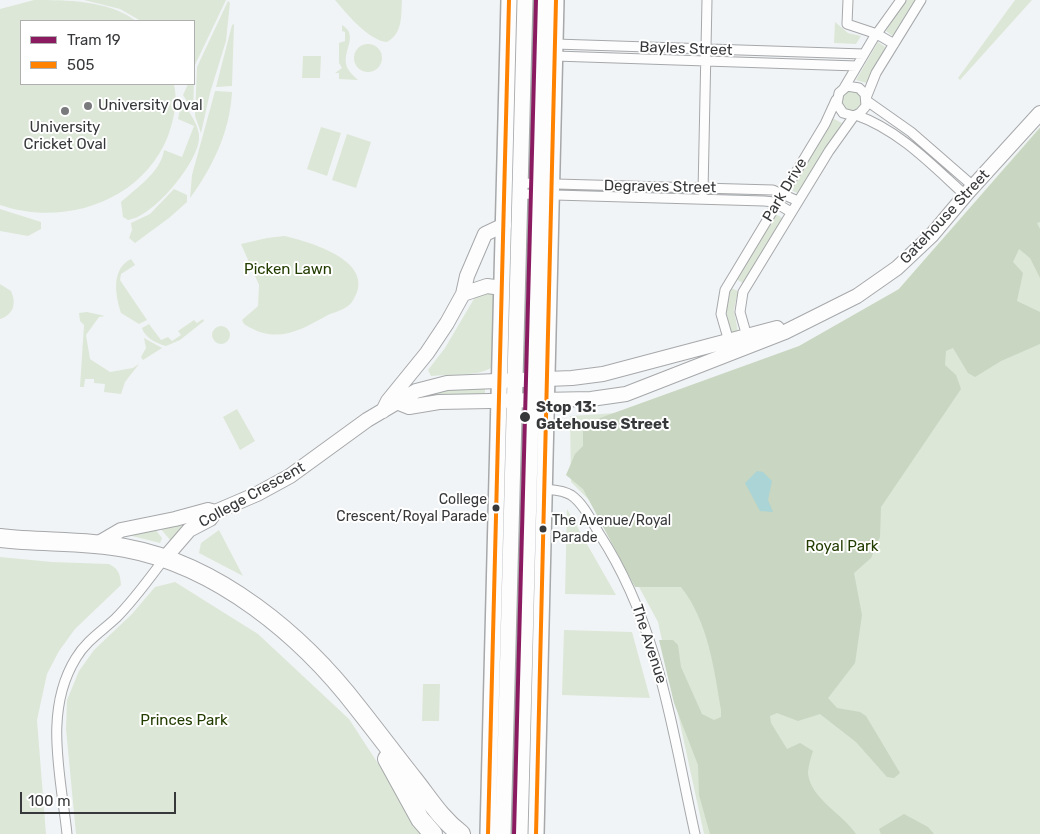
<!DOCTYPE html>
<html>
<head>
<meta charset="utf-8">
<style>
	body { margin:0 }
	#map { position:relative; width:1040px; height:834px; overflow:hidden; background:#f1f4f6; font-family:Rubik,sans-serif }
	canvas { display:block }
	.legend { position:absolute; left:20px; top:20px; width:175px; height:65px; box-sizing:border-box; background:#fff; border:1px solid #afafb0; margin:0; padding:6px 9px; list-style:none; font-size:15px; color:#37383a }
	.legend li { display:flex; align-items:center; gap:10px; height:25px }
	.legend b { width:25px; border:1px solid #afafb0 }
	.scale { position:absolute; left:20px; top:792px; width:156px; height:22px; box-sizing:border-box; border:2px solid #37383a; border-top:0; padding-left:6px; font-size:15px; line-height:18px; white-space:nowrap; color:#37383a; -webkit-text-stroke:4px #fff; paint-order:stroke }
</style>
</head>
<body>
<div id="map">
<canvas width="1040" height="834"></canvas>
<ul class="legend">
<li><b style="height:6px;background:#8a1b61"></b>Tram 19</li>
<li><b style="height:6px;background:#ff8200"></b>505</li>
</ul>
<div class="scale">100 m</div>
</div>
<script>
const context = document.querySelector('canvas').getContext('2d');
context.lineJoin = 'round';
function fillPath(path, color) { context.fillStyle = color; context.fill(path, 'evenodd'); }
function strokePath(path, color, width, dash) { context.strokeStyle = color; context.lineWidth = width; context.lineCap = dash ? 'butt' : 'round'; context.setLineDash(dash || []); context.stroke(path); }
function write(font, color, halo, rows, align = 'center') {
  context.font = font + ' Rubik,sans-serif'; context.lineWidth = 4; context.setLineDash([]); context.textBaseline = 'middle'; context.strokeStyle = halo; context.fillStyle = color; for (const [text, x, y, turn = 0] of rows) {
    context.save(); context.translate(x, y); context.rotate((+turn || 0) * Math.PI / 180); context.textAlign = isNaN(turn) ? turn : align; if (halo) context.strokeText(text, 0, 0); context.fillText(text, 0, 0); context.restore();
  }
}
fillPath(new Path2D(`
	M34,0C67,0 108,0 136,21H21V84H174C178,102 174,119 168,136C142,202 63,227 0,205V9Z
	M84,0H226L194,67V21H141L120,9Z
	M335,0H402C401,16 403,33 387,42C369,41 346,13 335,0Z
	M904,0H917L894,37L886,31Z
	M1015,0H1032L960,80L958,78Z
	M228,1L230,3L226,41L210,93L201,133L195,116L197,67Z
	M835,22L848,33L861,36L856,44L834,43Z
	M234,24L232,86L216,87L232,25Z
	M342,25C360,36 341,51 347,67C349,72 354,76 358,80L339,79V73H335L342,68L339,63V43L345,41V32L342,31Z
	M878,42L888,49L866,83L856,80Z
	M354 58a14 14 0 1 1 28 0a14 14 0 1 1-28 0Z
	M303,56H321L320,78H302Z
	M194,78V79L193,111L183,95L188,84H194Z
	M840 101a11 11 0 1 1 22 0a11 11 0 1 1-22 0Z
	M215,91L232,92C230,131 213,167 190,198L192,175Z
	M182,101C189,112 200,126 199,139C197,164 153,217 128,220L123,217L121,202C136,188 161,172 164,150L182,157L194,126L178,119Z
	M832,118L842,123L799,194L789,189Z
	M321,127L341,133L327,176L307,169Z
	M1040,127V834H704L658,622L595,506L571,482L570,416L617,413L870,322Z
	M347,134L371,142L356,188L332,180Z
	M174,189L187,195V202L169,218L135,243L129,238L132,230L131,223L150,214Z
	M0,209L41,222V229L28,236L0,231Z
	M774,213L784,219L744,284L735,278Z
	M284,236C311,242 380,262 352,302C347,309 335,312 328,315C299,331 276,345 244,324L242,320L258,306L259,285L241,244L267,238Z
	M131,259L135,265L121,274L120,280L147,320L139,324L121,313C115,294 111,269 131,259Z
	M0,284L11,291C17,304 13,315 0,319Z
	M494,287V365C486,377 446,374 431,376L428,370L445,348L478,292Z
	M731,288L738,291L734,310L738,332L731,334L726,310Z
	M87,312L105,316L99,317L86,335L90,359L110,372L133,368L139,364L125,382L121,394L104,392L105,384L94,383V379H85L84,387H80L84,325L80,321L79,313Z
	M203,319L204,321L180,340L166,346C157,344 144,337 142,328L149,324L161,340L168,337L172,341L181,335L178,331L194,320L197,323Z
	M212 335a9 9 0 1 1 18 0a9 9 0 1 1-18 0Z
	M144,338L162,348L143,360L141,357L146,348Z
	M485,387V396L413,401V399L440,389Z
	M237,409L255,441L240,450L223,417Z
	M567,509L616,595L565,594Z
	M199,516L171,541L159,527Z
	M155,529L162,538L160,543L124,534Z
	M219,530L243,576L199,553L201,543Z
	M0,557L52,562L109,564C119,569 120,574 121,585L75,629L59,651L47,674L37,720L46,834H0Z
	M175,582L258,634L349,719L424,834H76L66,729L67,700L79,671L94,650L132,614L155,587Z
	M564,630L632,632L650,698L562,695Z
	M423,684H440L439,721H422Z`), '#dce7d7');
fillPath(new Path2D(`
	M1040,128V222L1037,223L1040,229V278L1030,258L1019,249L1013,262L1023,273L1017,301L1040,312V344L1001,361L975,377L968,373L953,348L946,351L945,365L956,375L961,389L881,507L880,537L871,558L854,573L862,615L855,663L828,698L837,708L860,712L866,716L900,773L894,778L887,777L856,742L820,714L798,721L777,713L770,716L771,723L787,749L800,743L813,751C811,757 808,767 808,774C812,800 842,813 856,834H710L699,795L698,765L674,703L659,640H673L678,645L681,667L702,714L714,720L721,717V710C714,668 708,621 681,587H635L583,489L566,475L575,454L583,446V431L600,418L799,346L899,289Z
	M904,814L928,827L934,834H881L879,829Z`), '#c9d6c1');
fillPath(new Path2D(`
	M757,471L763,472L772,481L768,500L773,512L760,511L745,483Z`), '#aad4d5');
const street = new Path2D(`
	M848,0L847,24L877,34L894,44
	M555,44L864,54
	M555,56L857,66
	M844,88L873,39L901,0
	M866,98L876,73L921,0
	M867,101L911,132L973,186
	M856,115C899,130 932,165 965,195
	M520,183L773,190L798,201
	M703,192L707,0
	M520,194L764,201L774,202L791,212
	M748,340L740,312L743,292L829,151L854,116L860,113L866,106L865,94L859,88L847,86L839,93L837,104L843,113L854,116
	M730,345L721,314L725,290L825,124L836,100
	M545,489C554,490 563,490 571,495C584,504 592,522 600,535C659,626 672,730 695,834
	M67,834C61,776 43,711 76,658C86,641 102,631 116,618C134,600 149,579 164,559`);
const secondary = new Path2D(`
	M463,294L487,286L502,288
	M399,403L409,407L439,402L591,399L626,394L785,332L857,296L897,268L931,236L968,192L1040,113
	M383,411L388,401L427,353L447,323L463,294L467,276L485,234L504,225
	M97,544L121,530L175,519L208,510L215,512
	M164,559L189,530L210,519L215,512L257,494L290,476L367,420L416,391L447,383L572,378L603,374L777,328`);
const primary = new Path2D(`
	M488,834L509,0
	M503,834L525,0
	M520,834L542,0
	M536,834L556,0`);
const highway = new Path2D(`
	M0,538C41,543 84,540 125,548C218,565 302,635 358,708C377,732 395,756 414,780C429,799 441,819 461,834
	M387,759L420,819L433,834`);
strokePath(street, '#a6a8aa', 11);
strokePath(secondary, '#a6a8aa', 16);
strokePath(primary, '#a6a8aa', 18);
strokePath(highway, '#a6a8aa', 20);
strokePath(street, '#fdfdfe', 9);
strokePath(secondary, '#fdfdfe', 14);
strokePath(primary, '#fdfdfe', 15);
strokePath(highway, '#fdfdfe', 18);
strokePath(new Path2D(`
	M488,834L509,0
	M536,834L556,0`), '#ff8200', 4);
strokePath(new Path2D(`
	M514,834L536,0`), '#8a1b61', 4);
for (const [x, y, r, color] of [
	[88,106,5,"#787a7c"],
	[65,111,5,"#787a7c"],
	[525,417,6,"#37383a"],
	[496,508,4.5,"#37383a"],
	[543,529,4.5,"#37383a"]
]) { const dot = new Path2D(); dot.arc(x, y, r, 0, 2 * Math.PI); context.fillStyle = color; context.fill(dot); strokePath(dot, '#fff', 2); }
write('14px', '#37383a', '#fff', [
	["College",487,500],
	["Crescent/Royal Parade",487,517],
	["The Avenue/Royal",552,521,"left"],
	["Parade",552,538,"left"]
], 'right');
write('15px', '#37383a', '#fff', [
	["Bayles Street",686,49,2],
	["Degraves Street",660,187,1],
	["Park Drive",785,190,-59],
	["Gatehouse Street",945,217,-47],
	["College Crescent",252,495,-29],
	["The Avenue",649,644,72]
]);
write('15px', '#37383a', '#fff', [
	["University Oval",98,106],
	["University",65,128,"center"],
	["Cricket Oval",65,145,"center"]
], 'left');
write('15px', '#233d00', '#fff', [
	["Picken Lawn",288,270],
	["Royal Park",842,547],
	["Princes Park",184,721]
]);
write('bold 15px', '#37383a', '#fff', [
	["Stop 13:",536,408],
	["Gatehouse Street",536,425]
], 'left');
</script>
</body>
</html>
